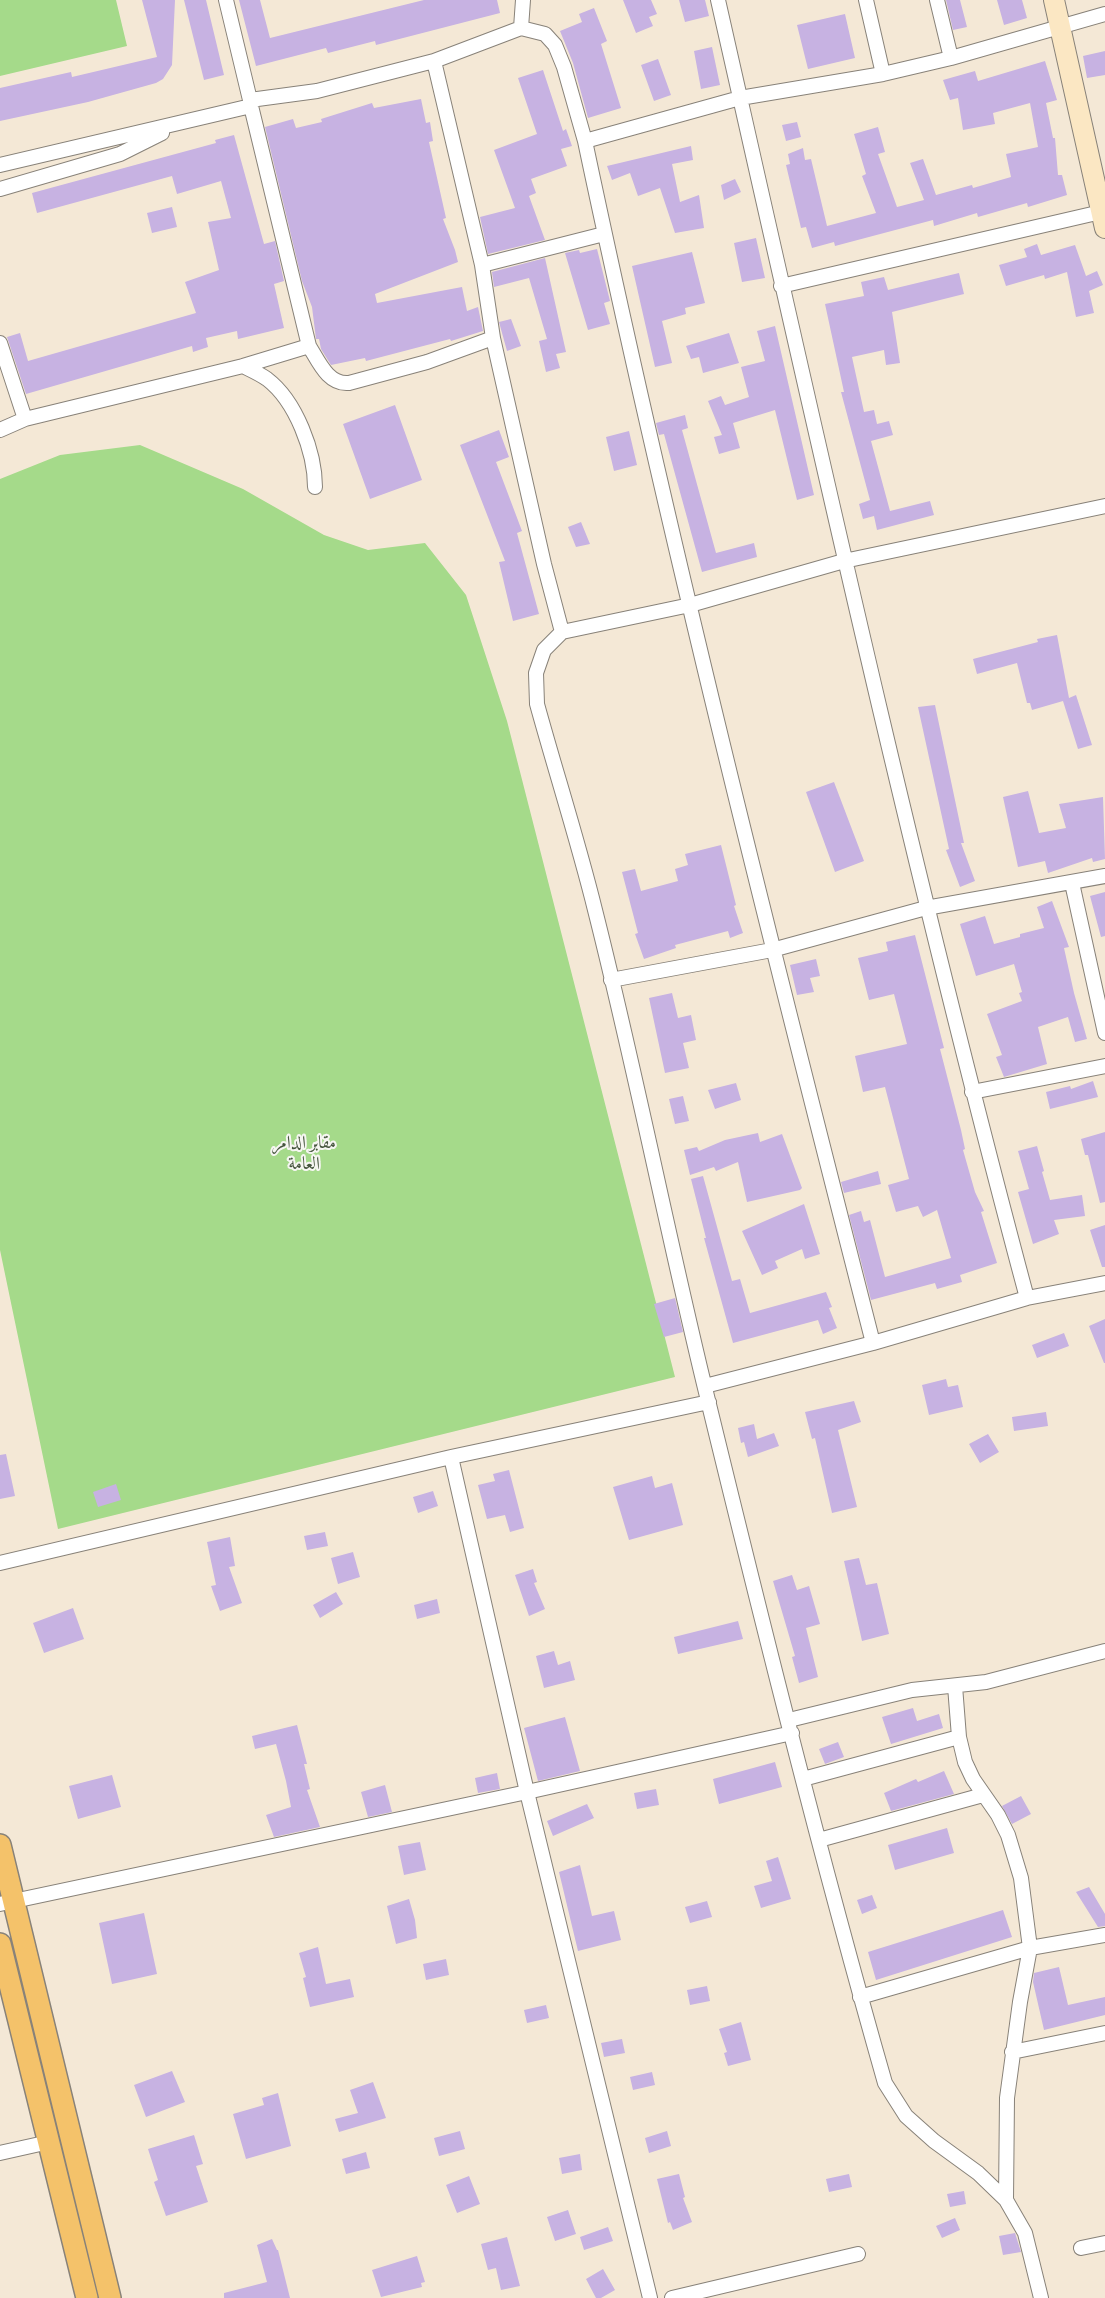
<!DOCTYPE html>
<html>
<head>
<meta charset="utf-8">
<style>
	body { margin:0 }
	canvas { display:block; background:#f4e8d6 }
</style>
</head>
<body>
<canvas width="1105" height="2298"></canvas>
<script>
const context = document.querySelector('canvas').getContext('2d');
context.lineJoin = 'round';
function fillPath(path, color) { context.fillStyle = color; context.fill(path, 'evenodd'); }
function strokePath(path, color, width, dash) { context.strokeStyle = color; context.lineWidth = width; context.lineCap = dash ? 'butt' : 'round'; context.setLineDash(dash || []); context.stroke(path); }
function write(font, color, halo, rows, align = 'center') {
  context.font = font + ' Vollkorn,Amiri,serif'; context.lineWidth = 4; context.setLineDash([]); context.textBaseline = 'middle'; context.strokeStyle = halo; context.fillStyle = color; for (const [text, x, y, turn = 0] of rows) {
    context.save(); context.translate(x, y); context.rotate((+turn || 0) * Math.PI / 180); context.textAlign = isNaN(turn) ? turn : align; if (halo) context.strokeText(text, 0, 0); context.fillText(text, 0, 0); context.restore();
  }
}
fillPath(new Path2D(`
	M0,0H116L127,46L0,76Z
	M140,445L243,489L324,535L368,550L425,543L466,595L507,721L675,1377L58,1529L0,1250V479L60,455Z`), '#a5da8a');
fillPath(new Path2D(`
	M142,0H175L172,65L163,79L156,83L88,102L0,121V88L71,72L72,77L157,57Z
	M184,0H206L224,75L204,80Z
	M239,0H260L270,38L424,0H497L500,13L376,45L375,41L328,53L326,48L256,66Z
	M623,0H651L657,14L649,17L653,26L636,33Z
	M679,0H705L709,16L685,22Z
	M946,0H960L967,27L953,30Z
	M997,0H1022L1027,18L1004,25Z
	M594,8L607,41L601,44L621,108L588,118L573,63L560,31L582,22L579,14Z
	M845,14L855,58L808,69L797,25Z
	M712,47L720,85L701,89L694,51Z
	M1105,51V75L1087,78L1083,56Z
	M658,59L671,95L654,101L641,65Z
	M1045,61L1057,100L1046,103L1053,138H1055L1058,175H1062L1067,195L1028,207L1027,203L978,217L977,213L934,226L933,220L835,246L834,242L812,248L806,227L801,228L786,165L790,164L788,154L803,148L805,160L811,159L827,226L876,213L862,176L866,174L854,134L878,127L885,152L878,154L897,207L924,200L910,163L923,159L936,195L972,185L973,188L1011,177L1006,154L1038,147L1030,103L993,113L995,124L963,130L958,98L950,100L943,80L975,71L978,81Z
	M543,70L563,131L566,129L572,146L561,149L567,166L531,179L536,193L529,196L545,240L488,254L480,217L515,208L494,150L537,134L518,78Z
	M421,99L426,123L430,122L433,141L429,142L446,218L443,219L455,250L458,262L375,294L377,303L462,287L467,311L478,307L483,331L451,341L450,339L366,361L365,358L331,365L321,349L319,339H316L312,307L302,281L265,127L293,119L296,128L322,122L321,119L372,103L374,108Z
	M797,122L801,137L786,141L782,125Z
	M234,135L264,244L275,241L284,281L274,284L284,328L238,339L237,331L206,338L208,347L193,352L192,346L26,394L7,337L20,333L28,361L196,313L185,282L219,270L208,222L231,218L221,181L177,194L172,176L37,213L32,193L216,143L215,140Z
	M691,146L693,160L672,164L680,202L699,195L704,228L675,233L660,188L638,196L630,173L612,180L607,166Z
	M735,179L741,192L724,200L721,185Z
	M172,207L177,227L152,233L147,213Z
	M756,238L765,278L742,282L734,243Z
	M1037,244L1041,255L1075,245L1086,276L1097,271L1103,285L1089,291L1094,313L1076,317L1067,272L1045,279L1044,275L1006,286L999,265L1027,257L1024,249Z
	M597,249L610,301L604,303L610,324L588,330L565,253L579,250L580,253Z
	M692,252L705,303L685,308L686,314L662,321L672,363L655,367L632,266Z
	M545,258L566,352L556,354L560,368L546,372L539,341L547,339L529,278L494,287L492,272Z
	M959,273L964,294L892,312L900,363L886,365L884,350L852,357L864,412L874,410L877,424L889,421L893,435L871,441L890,511L930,501L934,515L877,530L874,516L863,519L859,504L870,500L841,392H844L825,304L864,296L861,282L884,277L888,290Z
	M511,319L521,346L507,351L499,322Z
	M775,326L814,495L797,500L775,410L733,423L740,448L719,454L714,437L722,435L708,401L721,396L725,405L749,397L741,367L765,361L757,331Z
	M729,333L739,363L703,373L699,357L691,359L686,346Z
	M395,405L422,480L370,499L343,424Z
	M685,415L688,428L682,430L716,553L754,543L757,557L702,572L664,434L659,435L656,423Z
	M499,430L509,457L496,462L522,531L517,533L539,614L513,621L499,562L505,561L460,445Z
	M629,431L637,465L614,471L606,437Z
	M581,522L590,544L576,547L568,527Z
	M1057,635L1069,698L1076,695L1092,745L1078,749L1063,701L1032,710L1030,703H1027L1017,663L977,674L973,659L1038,642L1037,639Z
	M935,705L964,843H961L975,881L960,887L946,850L949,849L918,707Z
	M834,782L864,861L835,872L806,792Z
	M1028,791L1039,833L1066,828L1059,804L1103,797L1105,859L1093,862L1092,858L1048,873L1045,861L1018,867L1003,797Z
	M721,845L736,905L734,906L743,933L730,938L728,931L675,945L676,948L644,959L635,934L638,933L622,872L635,869L641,891L678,881L675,869L688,865L685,854Z
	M1105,892V936L1101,937L1090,896Z
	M1052,901L1069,947L1064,948L1074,993L1087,1039L1075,1042L1068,1017L1038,1027L1047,1064L1004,1077L996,1057L1002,1055L987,1014L1022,1001L1019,993L1022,992L1014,964L976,976L960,924L985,916L994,944L1020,937V934L1044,928L1037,907Z
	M915,935L944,1048L940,1049L961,1130L965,1149L963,1150L975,1192L984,1211L981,1212L997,1263L960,1275L962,1282L937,1289L935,1283L871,1300L849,1215L861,1211L864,1222L870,1220L885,1277L951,1258L937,1210L923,1217L918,1206L896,1212L888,1185L909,1179L885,1087L863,1092L855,1056L907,1044L894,994L869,1000L858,958L888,951L886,942Z
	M816,959L820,976L810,978L814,992L797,995L790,965Z
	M672,993L678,1018L691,1015L696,1040L683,1043L689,1068L665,1073L649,998Z
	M1093,1081L1098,1097L1050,1109L1046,1092L1070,1086L1071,1089Z
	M736,1083L741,1100L715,1109L708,1090Z
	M683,1096L689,1121L675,1124L669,1099Z
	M1105,1132V1202L1100,1203L1088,1155H1085L1081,1139Z
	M758,1133L760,1142L782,1134L802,1188L800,1190L747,1202L738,1162L716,1171L714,1167L690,1175L684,1150L697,1147L699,1151L725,1140Z
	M1037,1146L1044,1171L1042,1172L1050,1200L1082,1195L1085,1216L1054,1220L1059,1234L1033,1244L1018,1192L1029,1189L1018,1151Z
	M878,1171L881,1184L844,1193L841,1182Z
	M703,1176L732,1281L740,1279L750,1313L826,1292L832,1307L829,1308L837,1328L823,1334L818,1320L733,1343L704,1238H706L691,1179Z
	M804,1204L820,1254L805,1259L802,1249L775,1261L778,1268L762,1275L742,1231Z
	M1105,1225V1267H1102L1090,1230Z
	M675,1298L683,1332L664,1337L654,1304Z
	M1105,1319V1363H1104L1089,1326Z
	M1064,1333L1069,1346L1037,1358L1032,1345Z
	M946,1379L948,1387L958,1385L963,1407L929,1415L922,1385Z
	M854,1401L861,1422L838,1430L857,1507L832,1513L815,1438L812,1439L805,1412Z
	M1046,1412L1048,1426L1014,1431L1012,1417Z
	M754,1424L757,1439L774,1433L779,1446L748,1457L744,1442L741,1443L738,1428Z
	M988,1434L999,1452L980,1463L969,1444Z
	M6,1454L15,1496L0,1499V1455Z
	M509,1470L524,1528L510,1532L505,1515L487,1519L478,1485L495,1481L493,1474Z
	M652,1476L655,1488L672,1483L683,1525L629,1540L613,1487Z
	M116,1484L121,1500L98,1507L93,1492Z
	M433,1491L438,1506L418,1513L413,1497Z
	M325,1532L328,1546L307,1550L304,1536Z
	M230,1537L235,1566L229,1567L242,1603L220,1611L211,1586L216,1585L207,1542Z
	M353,1552L360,1577L338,1584L331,1558Z
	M859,1558L866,1585L877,1583L889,1634L862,1641L844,1561Z
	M533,1569L537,1582L534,1583L545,1609L529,1616L515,1575Z
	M792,1575L797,1590L809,1586L820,1624L806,1628L818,1677L799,1683L792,1657L795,1656L773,1581Z
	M336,1592L343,1604L320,1618L313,1605Z
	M437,1599L440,1613L417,1619L414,1605Z
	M73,1608L84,1639L44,1653L33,1623Z
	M738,1621L743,1639L678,1654L674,1637Z
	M554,1651L558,1665L570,1661L575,1680L544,1688L536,1656Z
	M913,1708L917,1721L939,1714L943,1728L891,1744L882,1717Z
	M565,1717L580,1771L538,1781L524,1728Z
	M297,1725L307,1764H304L310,1789L307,1790L320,1827L274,1837L266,1815L291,1807L286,1781L276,1744L255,1749L252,1736Z
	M838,1742L844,1757L825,1764L819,1749Z
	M775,1762L782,1787L719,1804L713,1779Z
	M944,1771L954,1794L891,1811L884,1793L916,1779L918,1782Z
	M497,1773L500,1789L478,1793L475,1778Z
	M112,1775L121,1807L78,1819L69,1786Z
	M385,1785L392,1812L368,1817L361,1792Z
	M656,1789L659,1805L637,1809L634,1793Z
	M1021,1796L1031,1814L1012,1824L1002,1806Z
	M587,1804L594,1818L553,1836L547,1821Z
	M947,1828L954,1853L895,1870L888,1845Z
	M420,1842L426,1870L404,1875L398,1846Z
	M778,1857L791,1899L761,1908L754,1886L772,1881L766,1861Z
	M580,1865L592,1916L614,1911L621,1940L578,1951L559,1872Z
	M1089,1887L1105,1914V1926L1098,1927L1076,1892Z
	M872,1895L877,1908L862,1914L857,1900Z
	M409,1899L415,1920L417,1938L396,1944L387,1906Z
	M707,1901L712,1917L690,1923L685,1907Z
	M1003,1910L1012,1937L876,1980L868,1952Z
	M144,1913L157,1974L112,1984L99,1923Z
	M318,1947L326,1984L350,1979L354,1997L310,2007L303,1978L306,1977L299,1953Z
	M446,1959L449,1975L426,1980L423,1964Z
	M1059,1967L1068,2005L1105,1997V2015L1044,2030L1033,1982L1034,1973Z
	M707,1986L710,2001L690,2005L687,1990Z
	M546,2005L549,2018L527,2023L524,2010Z
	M741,2022L751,2060L728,2066L724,2053L727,2052L719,2029Z
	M622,2039L625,2053L604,2057L601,2043Z
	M172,2071L185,2102L146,2117L134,2085Z
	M652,2072L655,2085L633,2090L630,2077Z
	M373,2082L386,2118L339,2132L335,2119L358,2113L350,2090Z
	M278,2093L291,2146L246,2159L233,2114L264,2105L262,2098Z
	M460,2131L465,2149L439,2156L434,2138Z
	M667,2131L671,2146L649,2153L645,2138Z
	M194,2135L203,2164L196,2166L208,2202L166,2216L154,2182L158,2180L148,2149Z
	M366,2152L370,2168L346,2174L342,2159Z
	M580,2154L582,2170L562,2174L559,2158Z
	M679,2174L685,2197L683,2198L692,2222L673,2230L670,2222L668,2223L657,2179Z
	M849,2174L852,2187L829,2192L826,2179Z
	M469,2176L480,2204L457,2213L446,2185Z
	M964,2191L966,2204L950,2207L947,2194Z
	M568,2210L576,2234L555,2241L547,2217Z
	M955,2218L960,2230L942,2238L936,2226Z
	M608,2227L613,2241L584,2250L580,2237Z
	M1015,2233L1021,2252L1003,2255L999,2236Z
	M507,2237L520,2286L501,2290L496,2268L488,2270L481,2244Z
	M272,2239L277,2250H278L290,2298H224V2293L267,2282L257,2245Z
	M417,2256L425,2282L421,2283L422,2287L381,2297L372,2270Z
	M603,2269L615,2290L601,2298H596L586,2279Z`), '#c7b2e2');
const street = new Path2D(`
	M226,0L250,100
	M718,0C816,434 912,868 1027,1298
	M866,0L883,74
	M937,0L951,58
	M521,28L523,0
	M434,61L482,265L493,338L544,564L562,632
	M251,106L309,346C319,362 328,385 349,383L427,362L493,338
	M585,141L740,98L883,74L951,58L1105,14
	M0,165L251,106L250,100L317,91L434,61L521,28L545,34L555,45L564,67L585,141C670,544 771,944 873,1343
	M0,189L120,154L162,133
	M482,265L604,234
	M781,286L1101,212
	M0,343L25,419
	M243,366C251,370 260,374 267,379C296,401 315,452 315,487
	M0,430L25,419L243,366L309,346
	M1072,883L1105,1033
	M611,980L772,950L926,908L1105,876
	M972,1092L1105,1066
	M705,1386L873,1343L1027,1298L1105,1283
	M451,1457L527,1792L650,2298
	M0,1563L451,1457L709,1402
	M955,1686L959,1737L965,1762L973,1779L998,1815L1008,1835L1021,1878L1030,1948L1020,2002L1007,2098L1006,2200
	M789,1720L912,1690L986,1682L1105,1651
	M803,1779L959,1737
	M819,1840L983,1795
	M0,1904L527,1792L792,1733
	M860,1997L1030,1948L1105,1935
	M1012,2052L1105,2033
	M0,2153L49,2142
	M1081,2248L1105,2243
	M672,2298L858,2254
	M1041,2298L1025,2233L1006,2200L978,2173L934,2141L906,2116L885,2083C819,1852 761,1618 704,1384C666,1227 635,1068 595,910C578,841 556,773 537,704L536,673L544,650L562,632L690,605L844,561L1105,506`);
const secondary = new Path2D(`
	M1054,0L1105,228`);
const primary = new Path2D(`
	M0,1845L110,2298
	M0,1944L87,2298`);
strokePath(street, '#888279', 16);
strokePath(secondary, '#888279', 22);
strokePath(primary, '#888279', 24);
strokePath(street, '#fff', 14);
strokePath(secondary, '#fbe7c3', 20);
strokePath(primary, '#f4c26a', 21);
write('18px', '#45553d', '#f6f6f2', [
	["مقابر الدامر",304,1145],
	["العامة",304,1166]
]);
</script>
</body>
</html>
